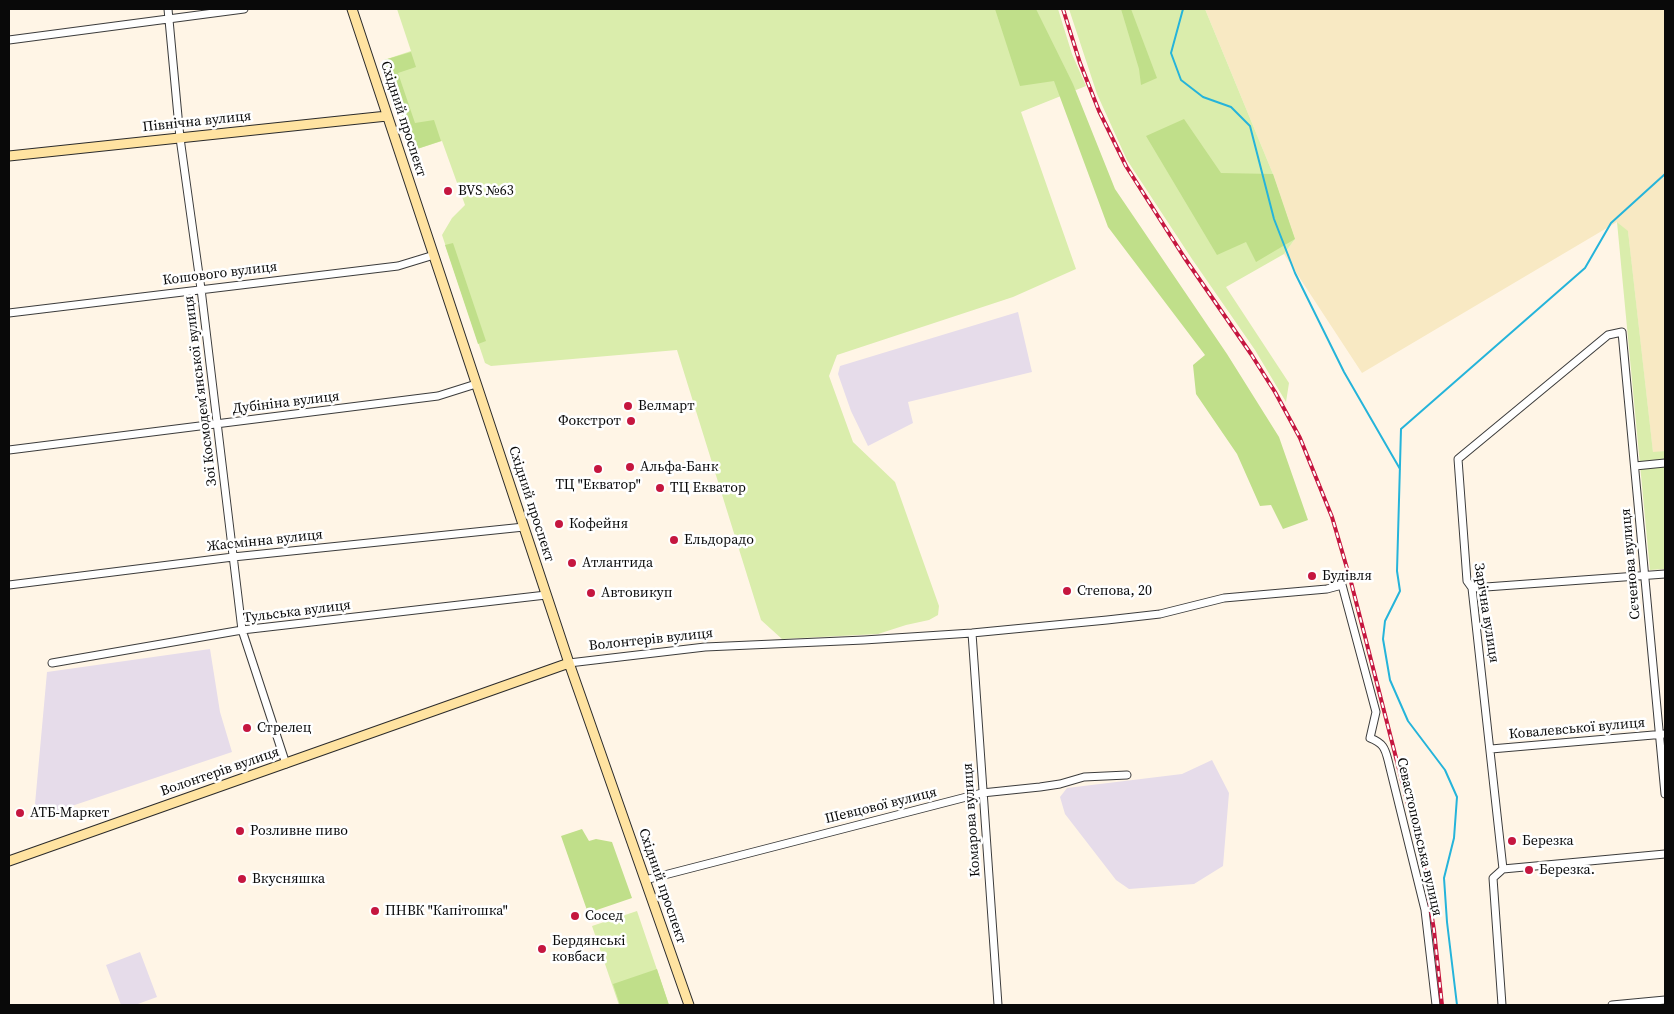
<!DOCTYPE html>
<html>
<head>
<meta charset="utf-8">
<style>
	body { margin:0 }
	#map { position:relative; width:1674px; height:1014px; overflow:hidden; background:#fff5e6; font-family:"Source Serif 4",serif }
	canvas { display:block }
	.frame { position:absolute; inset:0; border:10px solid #090909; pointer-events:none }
</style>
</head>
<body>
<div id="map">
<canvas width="1674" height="1014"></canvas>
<div class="frame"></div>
</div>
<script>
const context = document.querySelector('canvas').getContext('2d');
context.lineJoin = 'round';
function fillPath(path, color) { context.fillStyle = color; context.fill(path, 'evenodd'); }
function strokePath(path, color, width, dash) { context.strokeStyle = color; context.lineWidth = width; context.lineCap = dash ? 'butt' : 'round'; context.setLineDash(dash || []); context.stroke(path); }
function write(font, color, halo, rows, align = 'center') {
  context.font = font + ' "Source Serif 4",serif'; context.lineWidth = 5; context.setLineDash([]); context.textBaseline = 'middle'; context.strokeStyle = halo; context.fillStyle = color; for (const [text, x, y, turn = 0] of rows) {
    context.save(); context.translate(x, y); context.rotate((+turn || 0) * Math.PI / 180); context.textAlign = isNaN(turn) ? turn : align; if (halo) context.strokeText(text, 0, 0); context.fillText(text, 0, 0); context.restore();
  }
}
fillPath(new Path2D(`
	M1018,312L1032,372L908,402L913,423L868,446L851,411L838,374L840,366Z
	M210,649L220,712L232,752L51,813L35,804L47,672Z
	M1212,760L1229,793L1223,866L1194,884L1129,889L1116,880L1065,814L1060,797L1067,788L1182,774Z
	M140,952L157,997L135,1005H121L106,965Z`), '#e6dcea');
fillPath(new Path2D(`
	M1205,9H1665V451L1653,453L1628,232L1617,222L1362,373L1284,254L1295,239L1273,174Z`), '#f8e9c3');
fillPath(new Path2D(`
	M397,9H1058L1072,54L1086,86L1021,112L1076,269L1013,297L837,355L829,376L853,442L895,482L939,606L938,615L929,620L906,625L878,634L782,639L761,620L677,350L491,366L485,363L442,235L452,218L465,205L442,141L414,150L384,60L411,51Z
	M1069,9H1205L1273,174L1295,239L1284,254L1226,287L1289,383L1286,402L1255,350L1192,259L1127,160L1097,94Z
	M1617,222L1628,231L1653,452L1665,451V569L1650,570Z
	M637,911L669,1005H619L592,926Z`), '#daedac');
fillPath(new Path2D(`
	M995,9H1036L1073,84L1115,189L1227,354L1279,437L1308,520L1283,529L1271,505L1260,506L1237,454L1196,394L1193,365L1205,355L1108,227L1054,81L1020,86Z
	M1121,9H1131L1157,78L1141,85L1139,69Z
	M411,52L416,67L398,73L415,123L434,120L441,141L414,150L384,60Z
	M1184,119L1221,173L1273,174L1295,239L1256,262L1246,242L1217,255L1146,136Z
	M453,243L486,341L478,344L445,245Z
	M582,829L589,841L596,839L612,842L632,898L588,913L561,836Z
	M657,969L669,1005H620L613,984Z`), '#c0df8a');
strokePath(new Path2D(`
	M1183,9L1171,53L1181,80L1203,97L1231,107L1250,126L1274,219L1295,273L1344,372L1400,469
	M1457,1005L1447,922L1444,878L1454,838L1457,797L1445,770L1408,721L1390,680L1383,639L1385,621L1400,591L1397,571L1401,429L1585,268L1611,223L1665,174`), '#25b4da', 2);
const street = new Path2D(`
	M168,9L180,138L201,289L242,630L286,764
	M9,40L244,9
	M9,313L398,266L434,255
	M9,450L438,396L476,384
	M1635,466L1665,463
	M9,585L233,557L524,527
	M1472,588L1665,574
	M972,633L998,1005
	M52,663L242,630L546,595
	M569,663L705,647L864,640L972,633L1107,620L1160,614L1224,598L1327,589L1342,585L1376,712L1370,738C1383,743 1385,748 1388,760L1425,910L1436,1005
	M1491,749L1665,734
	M1503,869L1472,588L1467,581L1458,459L1608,335L1622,332L1665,794
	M1503,869L1665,854
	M645,880L982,793L1040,787L1060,784L1084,777L1127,775
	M1502,1005L1493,878L1503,869
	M1612,1005L1665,1000`);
const secondary = new Path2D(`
	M352,9L569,663L689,1005
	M9,156L387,116
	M9,861L569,663`);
strokePath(street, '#3c3c3c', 9);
strokePath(secondary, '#2b2b2b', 11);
strokePath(street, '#fff', 7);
strokePath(secondary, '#ffe3a1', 9);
const rail = new Path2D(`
	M1063,9L1080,63L1099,111L1126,166L1184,257L1251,354L1275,392L1300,438L1332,517L1351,582L1424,867L1434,930L1442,1005`);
strokePath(rail, '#c5163f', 4);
strokePath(rail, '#fff', 2, [5.5]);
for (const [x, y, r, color] of [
	[448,191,5,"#c5163f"],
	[628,406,5,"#c5163f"],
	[631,421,5,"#c5163f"],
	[630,467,5,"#c5163f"],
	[598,469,5,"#c5163f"],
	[660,488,5,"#c5163f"],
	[559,524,5,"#c5163f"],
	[674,540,5,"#c5163f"],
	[572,563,5,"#c5163f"],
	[1312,576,5,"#c5163f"],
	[1067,591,5,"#c5163f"],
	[591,593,5,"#c5163f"],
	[247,728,5,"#c5163f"],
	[20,813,5,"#c5163f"],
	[240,831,5,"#c5163f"],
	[1512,841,5,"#c5163f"],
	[1529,870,5,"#c5163f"],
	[242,879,5,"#c5163f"],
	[375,911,5,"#c5163f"],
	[575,916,5,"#c5163f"],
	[542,949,5,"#c5163f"]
]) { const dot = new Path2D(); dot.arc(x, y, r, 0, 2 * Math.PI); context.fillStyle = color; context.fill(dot); strokePath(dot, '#fff', 2); }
write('14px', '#090909', '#fff', [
	["Східний проспект",403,119,72],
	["Північна вулиця",197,122,-6],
	["Кошового вулиця",220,274,-7],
	["Зої Космодем’янської вулиця",201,391,-97],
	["Дубініна вулиця",286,403,-7],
	["Східний проспект",531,504,72],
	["Жасмінна вулиця",265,541,-6],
	["Сєченова вулиця",1631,564,-95],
	["Тульська вулиця",297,612,-7],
	["Зарічна вулиця",1486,613,81],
	["Волонтерів вулиця",651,640,-6],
	["Ковалевської вулиця",1577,729,-5],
	["Волонтерів вулиця",220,772,-19],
	["Шевцової вулиця",881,806,-14],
	["Комарова вулиця",972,820,-94],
	["Севастопольська вулиця",1419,837,77],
	["Східний проспект",662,886,71]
]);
write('14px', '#090909', '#fff', [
	["BVS №63",458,191],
	["Велмарт",638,406],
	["Фокстрот",621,421,"right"],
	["Альфа-Банк",640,467],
	["ТЦ \"Екватор\"",598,485,"center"],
	["ТЦ Екватор",670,488],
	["Кофейня",569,524],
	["Ельдорадо",684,540],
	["Атлантида",582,563],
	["Будівля",1322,576],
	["Степова, 20",1077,591],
	["Автовикуп",601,593],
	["Стрелец",257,728],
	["АТБ-Маркет",30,813],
	["Розливне пиво",250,831],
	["Березка",1522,841],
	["Березка.",1539,870],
	["Вкусняшка",252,879],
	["ПНВК \"Капітошка\"",385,911],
	["Сосед",585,916],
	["Бердянські",552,941],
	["ковбаси",552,957]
], 'left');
</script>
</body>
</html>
